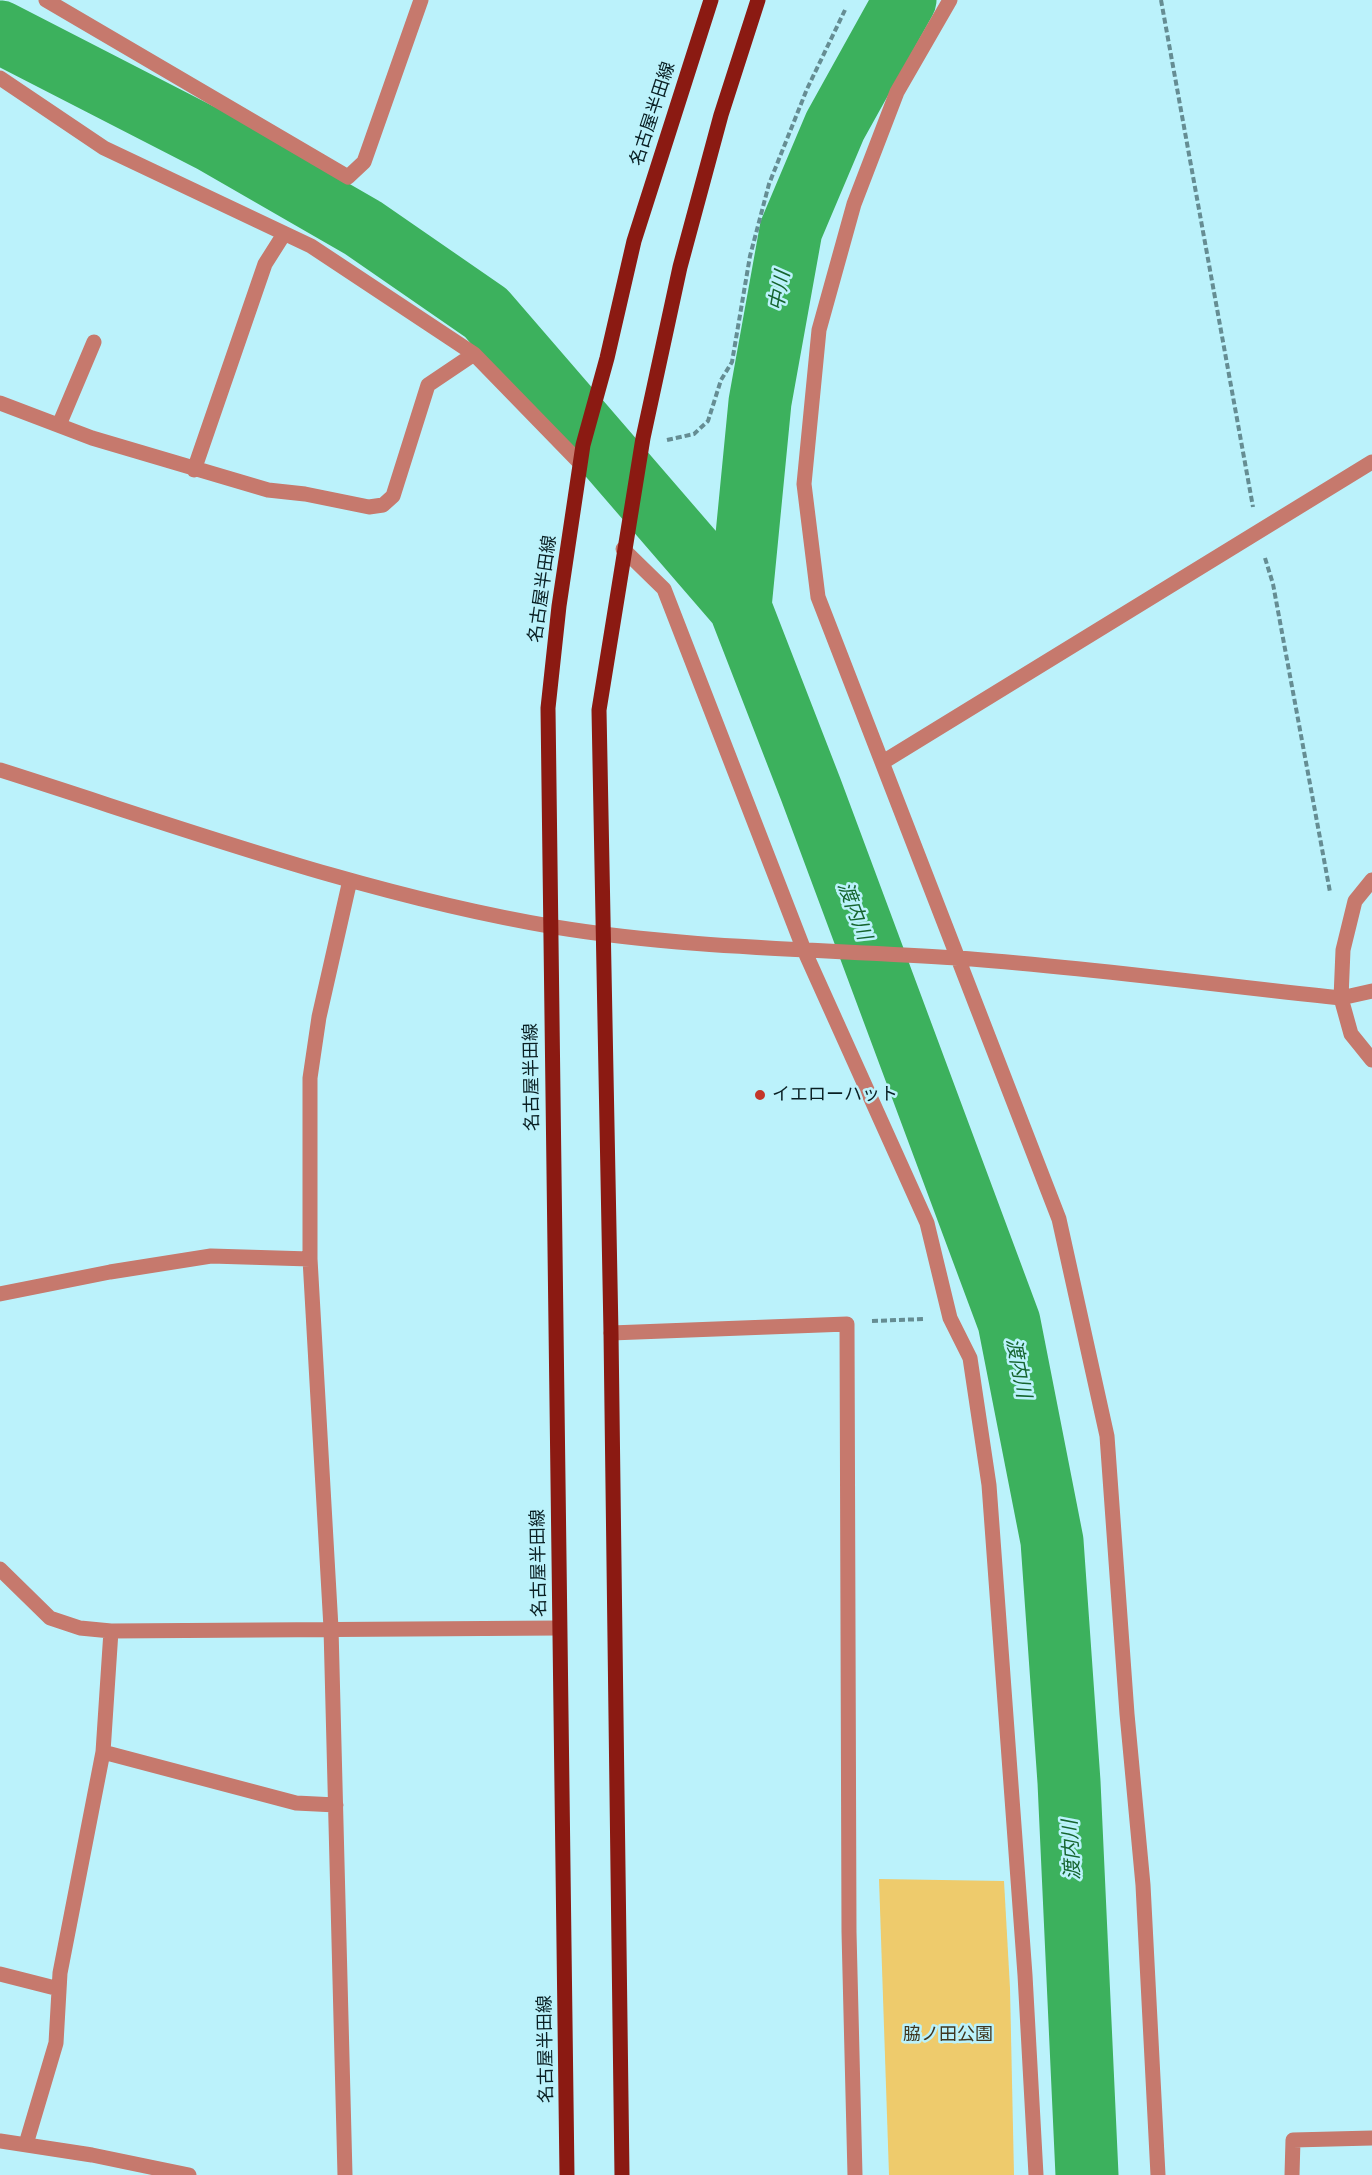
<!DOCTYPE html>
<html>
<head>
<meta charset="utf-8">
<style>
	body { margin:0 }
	canvas { display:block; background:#bbf2fb }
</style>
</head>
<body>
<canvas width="1372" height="2175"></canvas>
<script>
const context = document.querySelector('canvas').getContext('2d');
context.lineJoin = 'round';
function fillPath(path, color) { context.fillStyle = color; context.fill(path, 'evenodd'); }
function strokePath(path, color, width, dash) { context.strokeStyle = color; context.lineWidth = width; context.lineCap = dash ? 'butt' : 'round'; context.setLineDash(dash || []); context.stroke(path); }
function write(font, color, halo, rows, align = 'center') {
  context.font = font + ' "PT Sans","Noto Sans JP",sans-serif'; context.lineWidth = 5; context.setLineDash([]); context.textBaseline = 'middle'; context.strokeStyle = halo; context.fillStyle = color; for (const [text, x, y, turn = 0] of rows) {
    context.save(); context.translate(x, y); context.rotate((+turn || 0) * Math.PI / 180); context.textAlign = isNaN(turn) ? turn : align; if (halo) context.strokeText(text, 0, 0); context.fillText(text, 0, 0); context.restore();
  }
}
fillPath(new Path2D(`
	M879,1879L1004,1881L1010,1988L1014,2175H889Z`), '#eecb6c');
strokePath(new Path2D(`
	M0,32L212,141L363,228L486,313L740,607L811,790L1009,1322L1052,1541L1069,1782L1087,2175
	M740,607L760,402L791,230L835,126L905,0`), '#3cb15d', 63);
strokePath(new Path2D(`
	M1161,0L1253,507
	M667,440L694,434L708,421L721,380L732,362L750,256L769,184L807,89L845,10
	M1265,558L1273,584L1330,892
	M872,1321L924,1319`), '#658d93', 4, [6, 3]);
strokePath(new Path2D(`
	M46,0L348,177L364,162L421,0
	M950,0L897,92L854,204L819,330L804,484L818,597L1059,1219L1107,1436L1127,1714L1143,1885L1158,2175
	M0,78L104,148L311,246L474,354L580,463
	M0,403L92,438L268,490L305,494L369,507L383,505L393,496L428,385L474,354
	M59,425L94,342
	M194,470L265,264L284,234
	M623,549L664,589L804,950L927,1223L950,1318L970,1358L989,1485L1025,1975L1036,2175
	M883,762L1372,462
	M0,770C183,828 365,895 555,927C688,949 824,949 958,958C1086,967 1214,985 1341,998L1372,991
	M1372,880L1355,901L1343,950L1341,998L1351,1034L1372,1060
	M0,1294L110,1272L211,1256L310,1259
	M611,1333L847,1324L849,1932L855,2175
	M0,1569L50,1618L80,1628L111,1631L559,1628
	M103,1752L296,1803L336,1805
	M0,1974L59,1989
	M0,2141L92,2155L189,2175
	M26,2144L56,2043L60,1973L103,1752L111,1631
	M345,2175L331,1628L310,1259V1078L319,1017L350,880
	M1292,2175L1293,2140L1372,2138`), '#c6796d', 15);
strokePath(new Path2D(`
	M567,2175L548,708L559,606L583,445L607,358L634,241L711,0
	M622,2175L611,1333L599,710L643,438L680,267L721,115L758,0`), '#8b1a12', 15);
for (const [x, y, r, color] of [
	[760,1095,6,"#c33629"]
]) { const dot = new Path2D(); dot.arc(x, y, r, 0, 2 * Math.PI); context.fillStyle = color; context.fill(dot); strokePath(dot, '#bbf2fb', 2); }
write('18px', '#091f23', '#bbf2fb', [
	["名古屋半田線",653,114,-72],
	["名古屋半田線",543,589,-82],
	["名古屋半田線",532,1077,-91],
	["名古屋半田線",539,1563,-91],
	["名古屋半田線",546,2049,-91]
]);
write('18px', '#091f23', '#bbf2fb', [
	["イエローハット",772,1095]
], 'left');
write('18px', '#403720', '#bbf2fb', [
	["脇ノ田公園",948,2035]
]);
write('italic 20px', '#16652f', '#bbf2fb', [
	["中川",780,291,-80],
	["渡内川",854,911,69],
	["渡内川",1018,1368,79],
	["渡内川",1072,1850,-93]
]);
</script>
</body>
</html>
